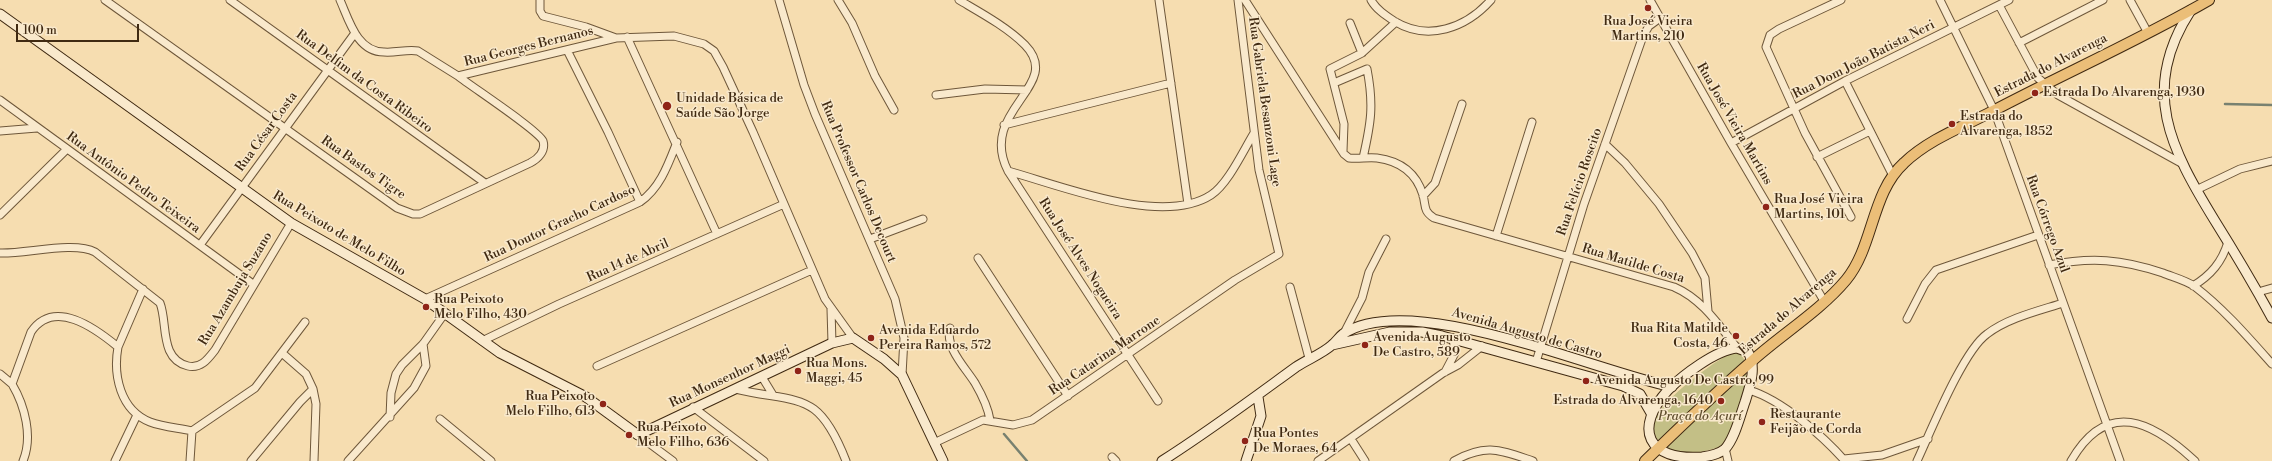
<!DOCTYPE html>
<html>
<head>
<meta charset="utf-8">
<style>
	body { margin:0 }
	#map { position:relative; width:2272px; height:461px; overflow:hidden; background:#f6ddb0; font-family:"Libre Bodoni",serif }
	canvas { display:block }
	.scale { position:absolute; left:16px; top:24px; width:123px; height:18px; box-sizing:border-box; border:2px solid #402a12; border-top:0; padding-left:5px; font-size:12px; line-height:14px; white-space:nowrap; color:#402a12; -webkit-text-stroke:3px #f9e9cc; paint-order:stroke }
</style>
</head>
<body>
<div id="map">
<canvas width="2272" height="461"></canvas>
<div class="scale">100 m</div>
</div>
<script>
const context = document.querySelector('canvas').getContext('2d');
context.lineJoin = 'round';
function fillPath(path, color) { context.fillStyle = color; context.fill(path, 'evenodd'); }
function strokePath(path, color, width, dash) { context.strokeStyle = color; context.lineWidth = width; context.lineCap = dash ? 'butt' : 'round'; context.setLineDash(dash || []); context.stroke(path); }
function write(font, color, halo, rows, align = 'center') {
  context.font = font + ' "Libre Bodoni",serif'; context.lineWidth = 3; context.setLineDash([]); context.textBaseline = 'middle'; context.strokeStyle = halo; context.fillStyle = color; for (const [text, x, y, turn = 0] of rows) {
    context.save(); context.translate(x, y); context.rotate((+turn || 0) * Math.PI / 180); context.textAlign = isNaN(turn) ? turn : align; if (halo) context.strokeText(text, 0, 0); context.fillText(text, 0, 0); context.restore();
  }
}
fillPath(new Path2D(`
	M1735,351L1741,354L1745,361L1747,386L1725,445C1712,450 1686,457 1672,451C1666,448 1659,440 1653,435C1654,430 1653,424 1655,419C1663,399 1715,360 1735,351Z`), '#c3bf86');
strokePath(new Path2D(`
	M2225,104L2272,105
	M1004,434L1027,461`), '#788170', 2.5);
const street = new Path2D(`
	M105,0L397,208L413,214H420L530,163C538,159 546,151 543,141C538,130 472,87 458,76
	M230,0L485,183
	M340,0C349,20 357,52 384,52C396,53 407,49 418,51L458,76L616,38
	M540,0V11L543,16L586,27L616,38L674,36L704,44L714,51L723,67L753,132L825,299L853,338
	M779,0L804,85L815,114L895,299L904,338L902,375
	M838,0L852,23L875,76L894,110
	M959,0C981,13 1007,27 1025,45C1065,86 977,110 1008,171L1158,401
	M1159,0L1188,204
	M1245,0L1344,154L1349,158C1359,159 1368,157 1377,158C1400,161 1416,172 1423,195C1426,206 1423,211 1434,218L1674,287C1702,299 1718,324 1737,348
	M1371,0C1376,9 1385,15 1394,21C1428,42 1466,28 1491,0
	M1650,0L1731,143L1824,301
	M1841,0L1779,29L1770,35L1766,47L1805,133L1851,217
	M1940,0L1994,110L2120,461
	M2130,0L2148,33
	M1999,5L2038,78L2058,95L2181,163
	M627,37L717,234
	M2019,43L2103,0
	M567,50L608,132L640,202
	M1362,53L1396,22
	M1845,81L1893,176
	M1334,83L1367,69C1374,105 1371,123 1363,158
	M936,95L985,89L1027,90
	M0,100L253,284
	M1004,125L1171,83
	M0,131L37,128
	M1731,143L1845,81L2009,0
	M1605,144L1625,163L1659,204L1692,253L1705,278L1708,311
	M1343,151L1344,124L1330,69L1362,53L1350,23
	M1817,157L1870,131
	M1008,171C1059,185 1162,227 1211,195C1228,184 1243,151 1254,133
	M2196,190L2240,169L2272,161
	M1423,196L1435,183L1462,104
	M0,215L67,149
	M1496,236L1532,122
	M870,239L923,219
	M200,245L355,33
	M0,253C26,254 74,241 95,252L160,303C168,323 159,359 188,366C201,369 208,359 215,350L291,223
	M978,258L1068,396
	M2049,265C2092,257 2121,259 2163,273C2173,277 2185,280 2194,286C2223,308 2248,337 2272,364
	M2193,286C2211,275 2222,262 2228,242
	M1290,287L1309,358
	M2258,292L2272,288
	M425,299L640,202C660,188 668,165 677,142
	M831,309L832,343
	M1907,319L1925,284L1936,270L2038,235
	M950,328C945,348 965,367 975,383C982,395 988,407 990,420
	M1343,335L1362,298L1369,272L1386,239
	M482,341L559,304L784,204
	M118,347L143,289
	M282,353L306,374L313,389
	M1536,362L1584,204L1643,36L1649,26L1660,18
	M597,366L812,270
	M1445,372L1455,353L1453,338
	M0,374L12,384
	M762,377L773,395
	M735,389C800,404 818,389 846,461
	M1749,390C1782,400 1823,436 1845,461
	M693,407L764,461
	M390,417L391,393L396,374L402,365L423,344L445,313
	M440,419L491,461
	M638,435L673,461
	M1351,439L1365,461
	M934,443L983,420L1013,425L1032,420L1235,280L1279,254L1259,170L1238,0
	M1725,448L1728,461
	M1112,457L1116,461
	M1844,459L1882,455L1928,439
	M23,461C33,437 25,406 12,384L31,332C54,298 95,328 118,347C113,375 120,410 150,422C163,427 179,428 192,431L255,388L305,322
	M115,461L137,415
	M190,461L192,431
	M251,461L300,402L313,389L316,404L314,461
	M348,461L414,388L426,366L423,344
	M1318,461L1443,373L1458,365L1482,346
	M1454,461C1486,443 1500,450 1533,461
	M1917,461C1931,431 1963,351 1987,334C2008,318 2038,311 2063,303
	M2071,461C2107,398 2152,421 2195,461`);
const secondary = new Path2D(`
	M2191,10C2139,90 2171,149 2215,221C2235,253 2254,285 2272,318
	M0,14L291,223L425,299L500,353L586,397L638,435L832,343L853,338L884,359L902,375L943,461
	M1332,345L1390,332H1422L1442,336L1623,386L1640,394L1651,413
	M1737,348L1748,352C1757,367 1750,386 1745,402C1740,416 1735,438 1725,449C1719,454 1710,456 1702,457C1647,461 1633,429 1668,390C1683,375 1716,350 1737,348Z
	M1162,461C1208,432 1252,399 1296,367C1308,359 1322,354 1332,345C1336,342 1339,337 1343,334C1410,289 1595,371 1672,387
	M1246,461L1261,416L1258,397`);
const primary = new Path2D(`
	M1645,461C1680,427 1715,393 1752,361C1782,334 1820,311 1846,280C1874,246 1871,193 1904,163C1928,140 1962,127 1991,112C2063,74 2138,41 2209,0`);
strokePath(street, '#6e573a', 9);
strokePath(secondary, '#402a12', 11);
strokePath(primary, '#402a12', 12);
strokePath(street, '#f9e9cc', 7);
strokePath(secondary, '#f9e9cc', 9);
strokePath(primary, '#ebbe78', 10);
for (const [x, y, r, color] of [
	[1648,8,4,"#8f2418"],
	[2035,93,4,"#8f2418"],
	[667,106,5,"#8f2418"],
	[1952,124,4,"#8f2418"],
	[1766,207,4,"#8f2418"],
	[426,307,4,"#8f2418"],
	[1736,336,4,"#8f2418"],
	[871,338,4,"#8f2418"],
	[1365,345,4,"#8f2418"],
	[798,371,4,"#8f2418"],
	[1586,381,4,"#8f2418"],
	[1721,401,4,"#8f2418"],
	[603,404,4,"#8f2418"],
	[1762,422,4,"#8f2418"],
	[629,435,4,"#8f2418"],
	[1245,441,4,"#8f2418"]
]) { const dot = new Path2D(); dot.arc(x, y, r, 0, 2 * Math.PI); context.fillStyle = color; context.fill(dot); strokePath(dot, '#f9e9cc', 1.5); }
write('13px', '#402a12', '#f9e9cc', [
	["Rua José Vieira",1648,22,"center"],
	["Martins, 210",1648,37,"center"],
	["Estrada Do Alvarenga, 1930",2043,93],
	["Unidade Básica de",676,99],
	["Saúde São Jorge",676,114],
	["Estrada do",1960,117],
	["Alvarenga, 1852",1960,132],
	["Rua José Vieira",1774,200],
	["Martins, 101",1774,215],
	["Rua Peixoto",434,300],
	["Melo Filho, 430",434,315],
	["Rua Rita Matilde",1728,329,"right"],
	["Costa, 46",1728,344,"right"],
	["Avenida Eduardo",879,331],
	["Pereira Ramos, 572",879,346],
	["Avenida Augusto",1373,338],
	["De Castro, 589",1373,353],
	["Rua Mons.",806,364],
	["Maggi, 45",806,379],
	["Avenida Augusto De Castro, 99",1594,381],
	["Rua Peixoto",595,397,"right"],
	["Melo Filho, 613",595,412,"right"],
	["Estrada do Alvarenga, 1640",1713,401,"right"],
	["Restaurante",1770,415],
	["Feijão de Corda",1770,430],
	["Rua Peixoto",637,428],
	["Melo Filho, 636",637,443],
	["Rua Pontes",1253,434],
	["De Moraes, 64",1253,449]
], 'left');
write('13px', '#402a12', '#f9e9cc', [
	["Rua Georges Bernanos",529,47,-14],
	["Rua Dom João Batista Neri",1864,60,-27],
	["Estrada do Alvarenga",2051,66,-27],
	["Rua Delfim da Costa Ribeiro",364,82,36],
	["Rua Gabriela Besanzoni Lage",1264,102,82],
	["Rua José Vieira Martins",1734,124,60],
	["Rua César Costa",267,132,-54],
	["Rua Bastos Tigre",363,168,35],
	["Rua Professor Carlos Decourt",858,182,67],
	["Rua Felício Roscito",1580,182,-71],
	["Rua Antônio Pedro Teixeira",133,183,36],
	["Rua Doutor Gracho Cardoso",560,224,-25],
	["Rua Córrego Azul",2047,224,70],
	["Rua Peixoto de Melo Filho",339,234,31],
	["Rua José Alves Nogueira",1080,259,57],
	["Rua 14 de Abril",628,261,-24],
	["Rua Matilde Costa",1633,264,17],
	["Rua Azambuja Suzano",236,289,-59],
	["Estrada do Alvarenga",1788,312,-41],
	["Avenida Augusto de Castro",1527,334,16],
	["Rua Catarina Marrone",1105,356,-34],
	["Rua Monsenhor Maggi",730,377,-25]
]);
write('italic 13px', '#614f2f', '#f9e9cc', [
	["Praça do Açurí",1700,417]
]);
</script>
</body>
</html>
